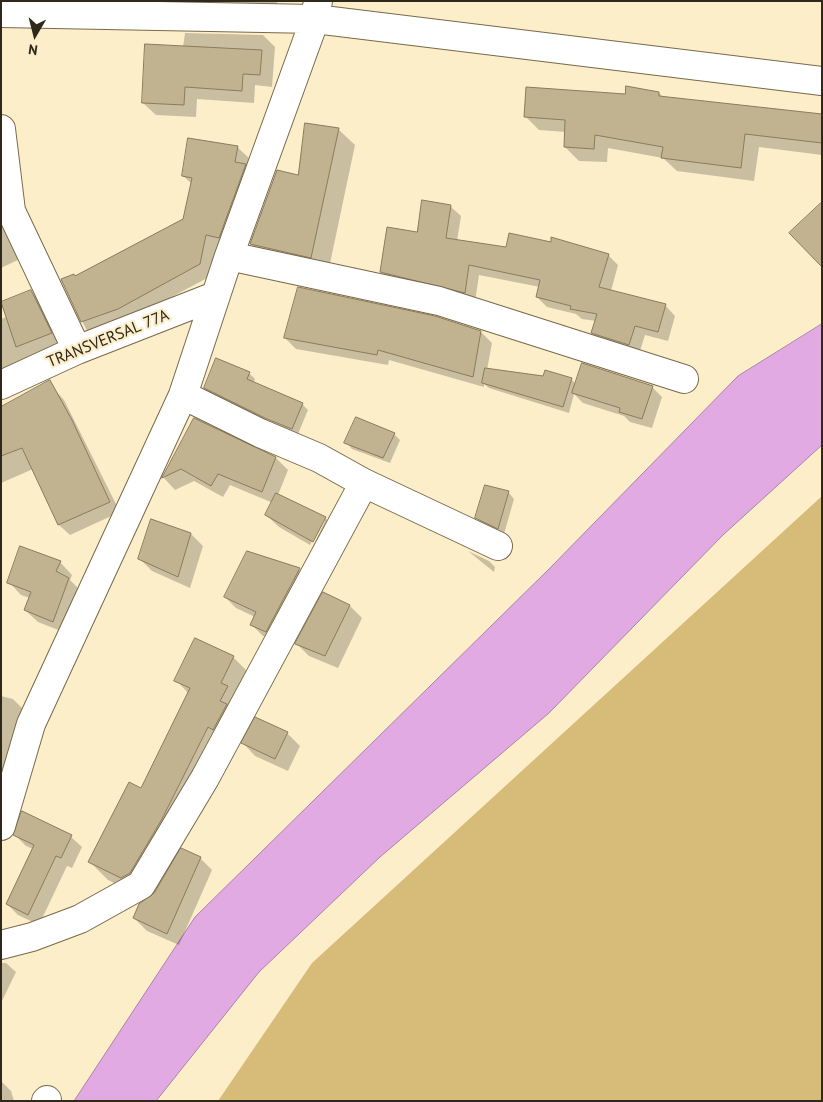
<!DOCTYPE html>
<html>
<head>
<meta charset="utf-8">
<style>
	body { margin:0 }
	#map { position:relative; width:823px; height:1102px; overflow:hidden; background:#fdeeca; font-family:"PT Sans",sans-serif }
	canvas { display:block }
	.frame { position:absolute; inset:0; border:2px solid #2f291c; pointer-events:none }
	.north { position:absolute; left:10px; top:10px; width:50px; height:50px; -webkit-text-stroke:4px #fdeeca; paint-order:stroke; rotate:188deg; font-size:14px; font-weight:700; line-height:20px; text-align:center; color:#2f291c }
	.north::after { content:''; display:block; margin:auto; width:18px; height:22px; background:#2f291c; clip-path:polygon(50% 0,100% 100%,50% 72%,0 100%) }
</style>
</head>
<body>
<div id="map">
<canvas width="823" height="1102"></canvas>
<div class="frame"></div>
<div class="north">N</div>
</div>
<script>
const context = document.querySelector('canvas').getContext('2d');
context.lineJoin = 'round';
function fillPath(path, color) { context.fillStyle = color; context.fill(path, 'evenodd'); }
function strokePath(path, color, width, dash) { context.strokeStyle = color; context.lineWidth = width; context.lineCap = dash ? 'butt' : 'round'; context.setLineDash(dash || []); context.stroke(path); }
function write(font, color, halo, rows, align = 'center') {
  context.font = font + ' "PT Sans",sans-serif'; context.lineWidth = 4.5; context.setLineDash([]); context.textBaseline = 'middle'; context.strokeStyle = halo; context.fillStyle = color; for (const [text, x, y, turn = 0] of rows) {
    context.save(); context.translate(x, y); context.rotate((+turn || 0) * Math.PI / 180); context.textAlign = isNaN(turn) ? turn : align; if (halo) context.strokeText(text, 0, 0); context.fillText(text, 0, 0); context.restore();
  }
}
fillPath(new Path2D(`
	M822,496V1101H218L312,963Z`), '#d7bb78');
const water = new Path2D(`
	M822,324V445L723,535L549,713L380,857L259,972L156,1101H74L195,917L549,569L738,376Z`);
fillPath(water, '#e1aae2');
strokePath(water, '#ac83a7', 1);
fillPath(new Path2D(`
	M97,1H277L278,14Z
	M185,33L263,35L275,47L272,87L255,85L254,103L197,99L196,117L156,115L143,103L183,47Z
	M659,93L663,97L822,115V155L759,147L754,181L677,171L663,158L608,148L607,162L579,161L565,147L566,132L539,130L525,116L626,95Z
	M338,129L355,145L328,273L268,261L251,244Z
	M237,147L249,158L247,167L230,249L217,246L211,276L104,333L97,341L86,329L62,280L75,278L184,220L192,184L183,176Z
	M450,206L461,216L457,241L507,249L608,255L618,265L611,291L665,305L675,316L668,341L645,335L639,354L602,343L592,333L596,321L582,319L576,314L547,307L537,297L540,287L479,275L475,302L392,282L381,272L418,233Z
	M1,222L22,258L1,268Z
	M31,292L41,302L65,352L1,374V319L6,317L1,303Z
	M481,332L492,343L487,370L571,379L576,384L652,387L662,397L652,428L630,422L624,416L583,403L574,394L569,413L489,388L484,384V387L389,360L388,365L296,349L285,338Z
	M249,373L255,379L253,384L302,404L308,410L298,434L211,394L205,388Z
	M54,389L64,400L120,512L70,535L59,525L33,469L1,483V411Z
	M195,420L276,458L288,470L278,495L325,518L338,530L326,553L313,546L325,521H322L310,545L279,527L266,515L273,503L230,485L223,497L194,481L175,490L164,478Z
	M394,434L400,440L390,463L352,449L346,442Z
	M508,492L514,499L504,534L483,524L476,518Z
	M191,534L203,546L190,588L152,571L139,558Z
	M468,551L489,561L495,567L494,572Z
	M248,552L299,570L310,581L277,642L263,636L252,625L255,617L236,608L225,597Z
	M60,562L72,575L70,580L81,591L66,633L38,622L25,610L30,598L21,595L9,582Z
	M324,593L350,606L362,618L338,668L309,656L297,644Z
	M233,657L251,675L140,896L108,880L90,862L141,790L189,694L176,680Z
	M1,696L13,699L26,712L1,805Z
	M256,719L287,733L300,746L288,771L255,756L243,743Z
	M15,835L71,837L82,847L72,868L67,866L39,925L18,915L7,904L33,849L26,846Z
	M200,858L212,870L179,945L147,931L134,918L155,894Z
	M1,963H6L16,972L1,1003Z
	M1,1081L11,1091L14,1101H1Z`), '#0003');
const building = new Path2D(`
	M145,44L262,50L260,75L243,74L242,91L185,87L184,105L142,103Z
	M626,86L659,92V96L822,114V143L745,134L741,168L661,158L663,147L595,135L594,149L564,147L565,120L524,117L526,87L625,94Z
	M305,123L339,128L311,258L250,244L277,170L298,175Z
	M188,138L238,146L235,162L246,164L219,238L206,235L200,264L118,309L81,322L61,279L74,274L75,276L183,219L192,178L182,176Z
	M422,200L451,205L446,238L506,247L509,233L551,242V237L609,254L599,287L666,304L658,332L635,326L629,345L591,333L597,314L570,309L571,306L536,297L540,280L469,265L465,293L380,272L387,227L417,232Z
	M822,202V267L789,233Z
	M298,287L435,316L481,331L473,377L378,350L377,355L284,338Z
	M31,290L52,333L16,347L1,302Z
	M216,358L250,372L247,379L303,403L292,429L267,419L204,388Z
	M582,363L653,386L642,419L619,412L620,408L572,393Z
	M485,368L543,376L545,370L572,378L563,407L482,383Z
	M50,380L72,420L110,502L58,525L22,448L1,456V407Z
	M356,417L395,433L383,458L344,443Z
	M194,418L276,457L262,492L218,474L211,486L181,469L162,478Z
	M485,485L509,491L498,529L475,518Z
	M276,493L326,517L313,542L265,515Z
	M151,519L191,533L178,577L138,559Z
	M20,546L61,561L56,571L69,578L53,622L24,610L31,592L7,583Z
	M247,551L300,568L266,632L250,625L256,612L224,597Z
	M323,592L350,605L325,656L295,644Z
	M195,638L234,656L221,683L228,686L220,701L227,704L213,730L208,727L162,819L130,873L121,878L88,862L129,782L141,788L190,688L174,681Z
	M255,717L288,732L275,759L241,743Z
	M22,811L72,835L61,858L56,856L28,915L6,904L34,845L13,835Z
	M181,848L201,857L167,934L133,918L139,904L154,893Z`);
fillPath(building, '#c1b290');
strokePath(building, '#897b5b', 1);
const street = new Path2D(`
	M1,13L315,19L822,81
	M1,129L11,211L77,350
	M229,256L439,301L684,379
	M1,385L77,350L215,296
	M183,395L260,433L319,458L364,483L498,546
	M1,826L31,724L183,395L229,256L315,19L318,1
	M1,945L32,937L80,919L141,885L205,778L364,483
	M46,1101L47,1100`);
strokePath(street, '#77694a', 30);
strokePath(street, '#fff', 28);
write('16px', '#2f291c', '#fdeeca', [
	["TRANSVERSAL 77A",108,339,-22]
]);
</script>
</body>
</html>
